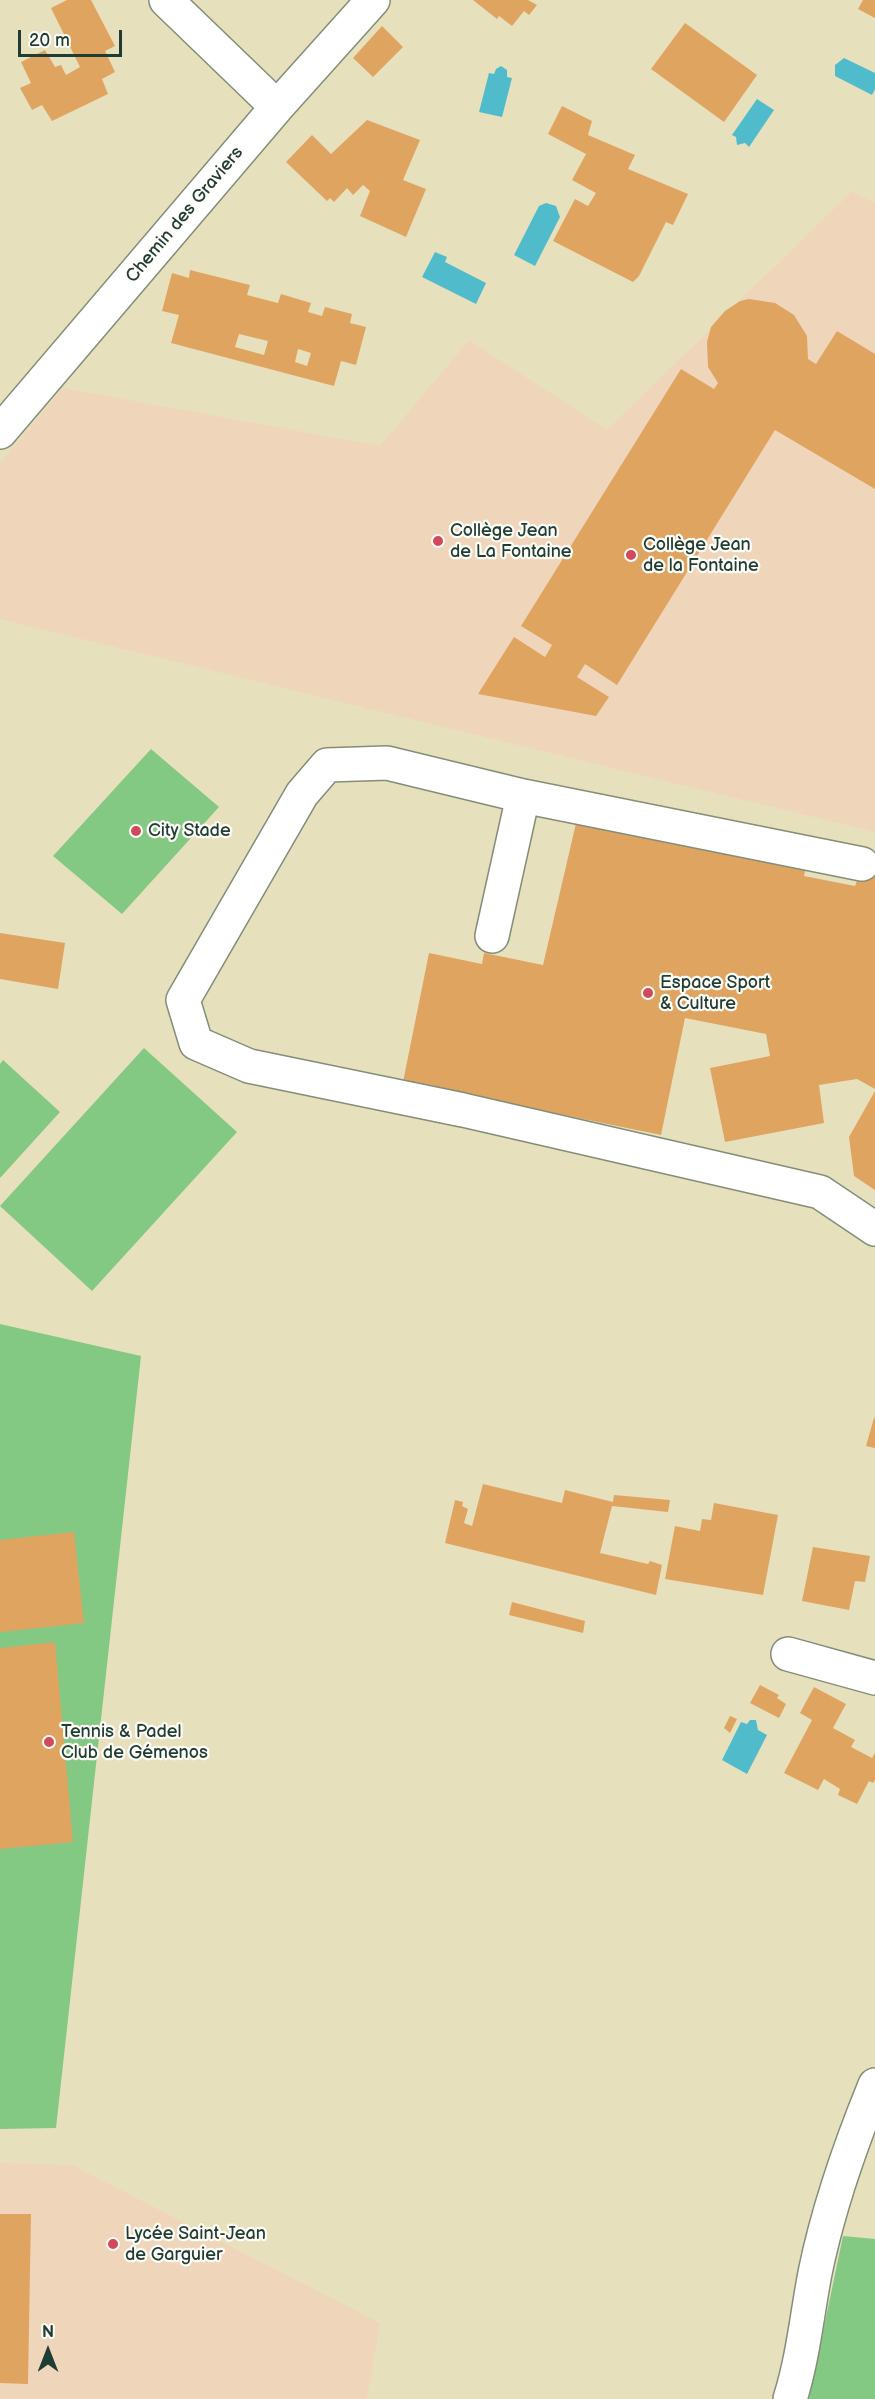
<!DOCTYPE html>
<html>
<head>
<meta charset="utf-8">
<style>
	body { margin:0 }
	#map { position:relative; width:875px; height:2399px; overflow:hidden; background:#e7e0bd; font-family:"Balsamiq Sans",sans-serif }
	canvas { display:block }
	.north { position:absolute; left:18px; top:2321px; width:60px; height:60px; -webkit-text-stroke:4px #fdfcf7; paint-order:stroke; rotate:0deg; font-size:16px; font-weight:700; line-height:24px; text-align:center; color:#1f3d34 }
	.north::after { content:''; display:block; margin:auto; width:21px; height:27px; background:#1f3d34; clip-path:polygon(50% 0,100% 100%,50% 72%,0 100%) }
	.scale { position:absolute; left:18px; top:30px; width:104px; height:27px; box-sizing:border-box; border:3px solid #1f3d34; border-top:0; padding-left:8px; font-size:18px; line-height:21px; white-space:nowrap; color:#1f3d34; -webkit-text-stroke:4px #fdfcf7; paint-order:stroke }
</style>
</head>
<body>
<div id="map">
<canvas width="875" height="2399"></canvas>
<div class="north">N</div>
<div class="scale">20 m</div>
</div>
<script>
const context = document.querySelector('canvas').getContext('2d');
context.lineJoin = 'round';
function fillPath(path, color) { context.fillStyle = color; context.fill(path, 'evenodd'); }
function strokePath(path, color, width, dash) { context.strokeStyle = color; context.lineWidth = width; context.lineCap = dash ? 'butt' : 'round'; context.setLineDash(dash || []); context.stroke(path); }
function write(font, color, halo, rows, align = 'center') {
  context.font = font + ' "Balsamiq Sans",sans-serif'; context.lineWidth = 4.5; context.setLineDash([]); context.textBaseline = 'middle'; context.strokeStyle = halo; context.fillStyle = color; for (const [text, x, y, turn = 0] of rows) {
    context.save(); context.translate(x, y); context.rotate((+turn || 0) * Math.PI / 180); context.textAlign = isNaN(turn) ? turn : align; if (halo) context.strokeText(text, 0, 0); context.fillText(text, 0, 0); context.restore();
  }
}
fillPath(new Path2D(`
	M852,191L875,203V832L0,619V463L63,388L380,446L469,340L607,430Z
	M0,2163L72,2165L380,2323L367,2399H0Z`), '#efd6bb');
fillPath(new Path2D(`
	M151,749L219,807L122,914L53,856Z
	M144,1048L237,1132L92,1291L0,1206Z
	M3,1060L60,1112L0,1178V1064Z
	M0,1324L141,1356L56,2128L0,2129Z
	M843,2236L875,2239V2399H809Z`), '#83c984');
fillPath(new Path2D(`
	M844,58L875,73V89L872,95L835,76V65Z
	M501,66L507,70V77L512,78L502,117L479,112L489,73L494,74L496,69Z
	M757,99L774,110L749,147L745,143L737,145L736,137L732,135Z
	M546,203L556,206L560,217L535,266L514,255L539,206Z
	M435,252L447,257L445,262L486,283L476,304L422,277Z
	M750,1720H756L758,1730L767,1735L747,1774L722,1760L741,1722L747,1724Z`), '#50bccb');
fillPath(new Path2D(`
	M67,0H91L115,46L105,51L115,72L102,79L108,94L52,121L42,105L32,110L20,88L31,83L21,62L45,50L55,67L61,65L66,75L80,67L51,8Z
	M473,0H528L537,5L529,15L524,11L512,26L499,16L497,19Z
	M863,0H875V18L858,9Z
	M685,23L757,75L724,122L651,69Z
	M382,26L403,47L373,77L353,58Z
	M562,106L592,121L588,135L635,155L628,169L688,194L673,225L666,222L639,276L633,282L553,241L575,199L588,206L596,193L572,180L586,154L548,134Z
	M367,120L420,140L403,180L426,189L406,237L360,216L370,191L363,185L353,195L347,188L334,202L330,198L327,201L286,162L312,135L331,154Z
	M190,270L250,285L247,295L278,303L281,294L311,303L308,312L322,316L325,307L352,314L350,323L366,327L356,365L341,361L334,386L171,343L179,315L162,311L172,273L189,278ZM239,334L268,341L264,355L235,347ZM298,349L311,353L307,366L295,362Z
	M749,299L775,303L794,315L807,336L808,359L816,364L837,331L875,354V489L775,430L617,685L585,664L577,677L609,697L596,716L478,694L514,637L545,657L552,645L521,626L681,369L714,389L718,383L708,367L707,342L711,327L725,311L740,301Z
	M577,819L806,866L804,876L855,886L861,870L875,876V1089L857,1079L819,1085L824,1123L725,1142L710,1068L770,1056L766,1034L685,1018L661,1135L403,1082L429,953L482,964L484,953L543,965Z
	M0,933L65,943L58,989L0,979Z
	M875,1091V1190L854,1176L849,1137Z
	M874,1418H875V1448L866,1446Z
	M483,1484L562,1503L565,1490L613,1502L614,1495L670,1500L668,1512L612,1506L600,1553L648,1564L650,1561L662,1565L656,1595L445,1543L455,1500L463,1502L462,1506L468,1509L464,1523L472,1526Z
	M714,1503L778,1515L763,1595L665,1579L675,1526L700,1531L702,1519L711,1520Z
	M74,1532L84,1623L0,1632V1540Z
	M813,1547L870,1556L865,1582L855,1581L849,1610L802,1601Z
	M512,1602L585,1621L583,1633L509,1615Z
	M55,1642L73,1842L0,1849V1648Z
	M760,1685L779,1695L777,1698L786,1704L779,1718L750,1703Z
	M814,1687L846,1704L833,1728L855,1740L851,1747L872,1758L875,1753V1780L873,1783L869,1781L857,1804L838,1795L840,1789L824,1779L818,1790L784,1773L812,1720L800,1713Z
	M730,1716L737,1719L730,1733L724,1728Z
	M0,2214H31L28,2384L0,2383Z`), '#e0a461');
const minor = new Path2D(`
	M166,0L277,107
	M0,432L277,107L373,0
	M523,796L862,864
	M492,936L523,796L387,763L327,765L302,794L183,1000L196,1043L249,1066L463,1110L820,1192L875,1229
	M788,1654L875,1678
	M790,2399C803,2358 807,2315 815,2273C828,2209 850,2146 875,2085`);
strokePath(minor, '#838e78', 36);
strokePath(minor, '#fff', 33);
for (const [x, y, r, color] of [
	[438,541,6,"#d1495b"],
	[631,555,6,"#d1495b"],
	[136,831,6,"#d1495b"],
	[648,993,6,"#d1495b"],
	[49,1742,6,"#d1495b"],
	[113,2244,6,"#d1495b"]
]) { const dot = new Path2D(); dot.arc(x, y, r, 0, 2 * Math.PI); context.fillStyle = color; context.fill(dot); strokePath(dot, '#fdfcf7', 2); }
write('18px', '#1f3d34', '#fdfcf7', [
	["Chemin des Graviers",185,215,-50]
]);
write('18px', '#1f3d34', '#fdfcf7', [
	["Collège Jean",450,531],
	["de La Fontaine",450,552],
	["Collège Jean",643,545],
	["de la Fontaine",643,566],
	["City Stade",148,831],
	["Espace Sport",660,983],
	["& Culture",660,1004],
	["Tennis & Padel",61,1732],
	["Club de Gémenos",61,1753],
	["Lycée Saint-Jean",125,2234],
	["de Garguier",125,2255]
], 'left');
</script>
</body>
</html>
